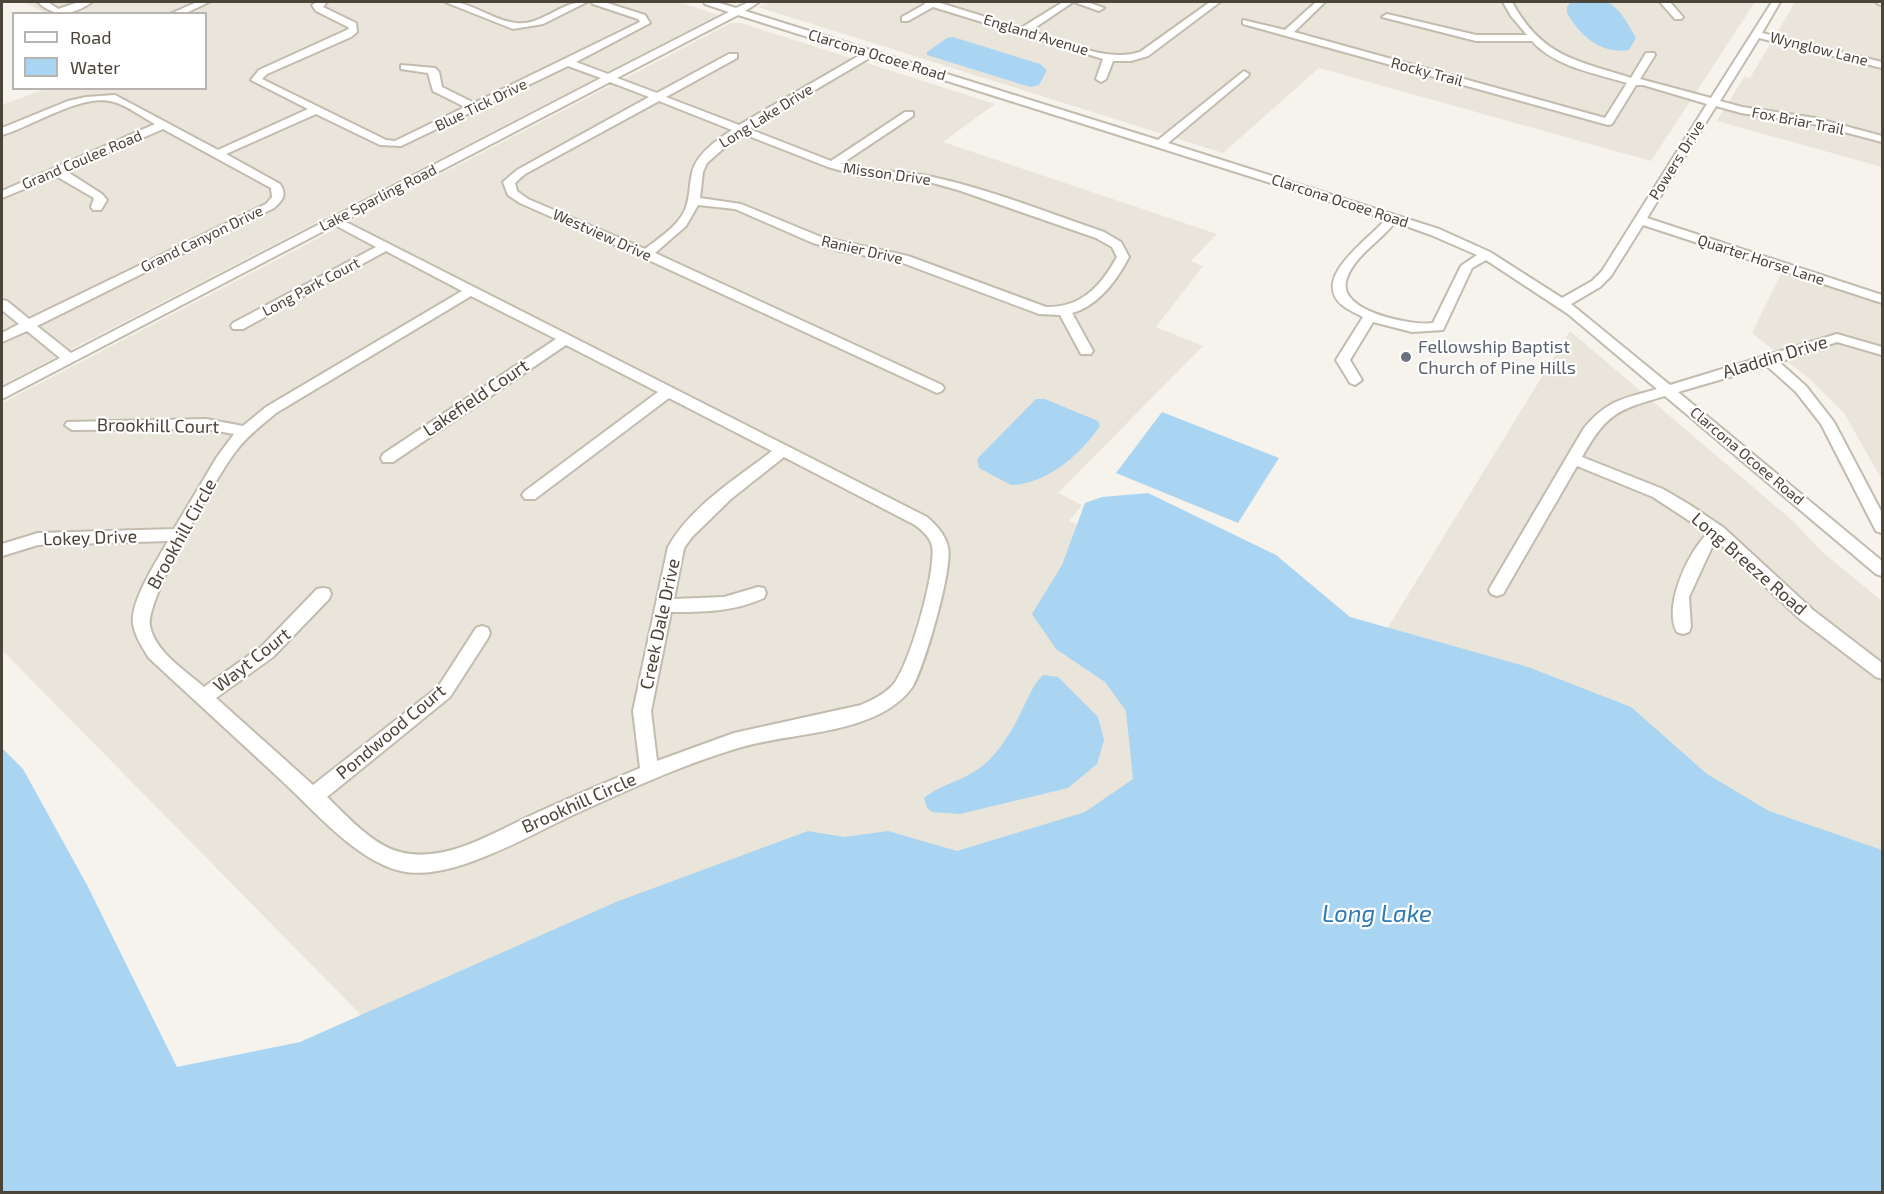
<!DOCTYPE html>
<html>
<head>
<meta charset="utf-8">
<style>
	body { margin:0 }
	#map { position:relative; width:1884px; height:1194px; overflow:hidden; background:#f6f3ec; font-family:"Exo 2",sans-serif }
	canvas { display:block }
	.frame { position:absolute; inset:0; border:3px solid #4b4439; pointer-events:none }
	.legend { position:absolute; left:12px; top:12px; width:195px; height:78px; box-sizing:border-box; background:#fff; border:2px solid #b7b4b0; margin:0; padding:8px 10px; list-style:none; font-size:18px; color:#4b4439 }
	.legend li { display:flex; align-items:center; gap:12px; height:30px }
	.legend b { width:30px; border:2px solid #b7b4b0 }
</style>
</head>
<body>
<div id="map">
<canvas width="1884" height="1194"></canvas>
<div class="frame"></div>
<ul class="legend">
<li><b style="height:8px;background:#fff"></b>Road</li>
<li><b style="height:16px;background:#a9d4f2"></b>Water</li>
</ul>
</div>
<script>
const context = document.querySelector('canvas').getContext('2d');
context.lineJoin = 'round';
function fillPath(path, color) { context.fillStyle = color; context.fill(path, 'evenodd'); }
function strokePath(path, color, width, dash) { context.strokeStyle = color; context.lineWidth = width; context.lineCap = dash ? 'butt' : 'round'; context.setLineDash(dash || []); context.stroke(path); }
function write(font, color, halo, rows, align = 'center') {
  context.font = font + ' "Exo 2",sans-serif'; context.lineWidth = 4.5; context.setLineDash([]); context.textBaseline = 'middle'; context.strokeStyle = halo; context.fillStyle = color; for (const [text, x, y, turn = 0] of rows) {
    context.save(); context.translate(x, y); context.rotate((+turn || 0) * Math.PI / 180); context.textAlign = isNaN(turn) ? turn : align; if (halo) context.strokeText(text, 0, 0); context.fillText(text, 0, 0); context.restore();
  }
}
fillPath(new Path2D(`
	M23,2H679L718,15L2,385V105L45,89L206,88V14L46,13Z
	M769,2H1755L1651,161L1319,68L1223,153L758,7Z
	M1795,2H1882V167L1717,121L1744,77L1750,78Z
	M731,23H741L995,104L943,142L1217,234L1191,261L1203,266L1156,327L1203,346L1058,493L1082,505L1069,521L1366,663L1570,331L1793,521L1820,550L1882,601V932L535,1192L2,650V403Z
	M1783,270L1882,302V480L1844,413L1812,381L1752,333Z`), '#eae5da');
fillPath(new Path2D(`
	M1571,2C1581,2 1595,0 1605,2C1618,4 1630,27 1636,38L1629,50C1601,54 1581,37 1567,13V7Z
	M953,37L1040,64L1047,70L1039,85L1030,87L927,55V52L947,38Z
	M1036,399H1045L1098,421L1100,426C1082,453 1046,485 1011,485L979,468L977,459Z
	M1162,412L1279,458L1238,523L1116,473Z
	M1148,493L1276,555L1350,617L1528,667L1631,707L1707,774L1769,811L1882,850V1192H2V748L23,769L87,885L177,1067L300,1042L616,902L808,831L844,837L888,831L957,851L1085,812L1133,779L1126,711L1105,682L1056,649L1032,614L1062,565L1085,503L1102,497Z
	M1043,675L1058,677L1098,717L1104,740L1097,764L1068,788L960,814L932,812L927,808L924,798C944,782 967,781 988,761C1001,749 1015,726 1022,710C1029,697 1032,686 1043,675Z`), '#a9d4f2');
const minor = new Path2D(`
	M38,2H48L58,9L79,2H92C74,15 54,18 38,2Z
	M197,2H209L184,14H170Z
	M317,2H327L323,7L356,23L357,32L351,37L267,74L262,79L386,140L395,141L465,107L433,91L428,73L401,69V65L435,68L439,72L442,87L474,103L640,22L638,19L593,4L592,2H604L645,15L650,23L576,62L608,74L729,12L705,4L704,2H716L736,8L749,2H759L745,11L1158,140L1244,71L1249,74L1248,76L1168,143L1439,229L1490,252L1562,298L1592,281L1602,271L1707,104L1643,85H1636L1612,124L1608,125L1243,24V20L1285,30L1316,2H1325L1294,32L1605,118L1627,83C1595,73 1555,67 1532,41H1476L1382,17L1387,14L1476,35H1527L1511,16L1503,2H1512C1542,57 1576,60 1631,78L1646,53H1654L1655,55L1640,79L1711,98L1772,2H1780L1762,33L1882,62V68L1759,38L1720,101L1742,107L1815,118L1882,136V142L1814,124L1741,113L1716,106L1647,218L1882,295V303L1643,225L1611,276L1600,287L1571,304L1670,385L1837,334L1882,347V355L1837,342L1779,362L1806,386L1834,422L1882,513V533L1876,531L1821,424L1796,392L1767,366L1678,392L1882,561V576L1876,574L1665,396C1617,410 1608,412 1582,457L1663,489L1690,505L1724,528L1813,610L1882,663V679L1876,677L1801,620L1718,542L1712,547L1689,597L1691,627L1689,632L1683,634L1677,632C1663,606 1688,552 1708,533L1653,497L1577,466L1503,594L1497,596L1491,594L1489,590L1491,586L1584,428C1608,400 1622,399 1657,389L1568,314L1486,260L1472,268L1443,330L1412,332L1373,322L1350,360L1362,380L1355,385L1350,383L1336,360L1363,317C1356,313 1348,310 1342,305C1311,278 1367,241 1383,222L1382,218L871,57L749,129L831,161L905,112H913V116L841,164C873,173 905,170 937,178C994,191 1049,213 1104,232L1121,242L1129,257C1117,280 1098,306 1072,313L1093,351L1091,354H1081L1060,315L1039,314L900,262L840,251L813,243L735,209L698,205L686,226L655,253L942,385L944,388L942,391L937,393L642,257L520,203L508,195L503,182L517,170L649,97L610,82L344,221L927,517C936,525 945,534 948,547C953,569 925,664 913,686C907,695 899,702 890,708C845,736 785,733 735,749C681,765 628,790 577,813C531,834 451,883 401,871C356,861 312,808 279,778C236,738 192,698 149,658C142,647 135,636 133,624C130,601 157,561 168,541L38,545L2,556V544L38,533L174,529L217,457L234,434L206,429L72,430L65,425L67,422L206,419L243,426L266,407L462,291L386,251L243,329H233L231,326L233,323L376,247L335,225L2,399V388L60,358L27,331L2,342V333L19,324L2,310V300L7,301L29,319L266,204L272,197L271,188L163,129L66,171L102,194L107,200L101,210H93L91,207L94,198L56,176L2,198V191L155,124C142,117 128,106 114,102C83,92 31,127 2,135V128L68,101L86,97L115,95L218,150L308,109L251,80L259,70L349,29L348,27L316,11L312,5ZM738,15L862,54L739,125L666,97L737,58V54H729L657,93L617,78ZM568,66L601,78L71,353L37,326L274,208C283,200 287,195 280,184L226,154L316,114L380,145L401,146ZM659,101L732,130C717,140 696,154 692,173C689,186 690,198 685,210C677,227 659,238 645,249L528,199L517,191L515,183L525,174ZM741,133L828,167L860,176L933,183L958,190L1096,238L1112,247L1117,257C1101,286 1081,308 1046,307L908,256L821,237L741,204L700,198L703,172L707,163ZM1395,222L1431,235L1477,255L1461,266L1433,323C1411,326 1334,311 1347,278C1355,255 1381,241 1395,222ZM471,296L556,339L383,454L381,458L383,462H393L566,345L658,392L525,491L522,495L525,499H535L669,398L772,451C736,479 691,506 668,547L633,711L640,768C605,783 569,798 534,814C494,832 446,864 400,852C372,845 347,816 327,797L450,697L488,638L490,633L488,628L482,626L476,628L438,687L313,785L216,698L273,657L329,599L331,594L329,589L323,588L317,589L261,647L204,687C186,671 155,652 150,626C145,601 217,475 236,451C247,436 262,425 276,413ZM784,457L915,525C923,531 930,537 932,546C937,569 909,669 892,686C883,695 872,700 861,705L734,733L657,761L651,711L671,612C704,612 733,612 764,598L766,593L764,588L758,587L724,597L674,599L684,548L692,537L731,499Z
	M445,2C470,0 492,21 516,23C542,26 562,0 587,2L543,24L513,29Z
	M924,2H937L1021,28L1063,2H1073L1030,31C1064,41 1106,63 1140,52L1210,2H1220L1148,56L1131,61H1113L1106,79L1101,82L1096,79L1103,59L933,7L908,21H902V17L925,4Z
	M1074,2H1087L1104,8L1099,11Z
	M1660,2H1670L1683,17L1681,19H1675Z
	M1876,2H1882V5L1878,4Z`);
strokePath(minor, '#c2bbae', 4);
fillPath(minor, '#fff');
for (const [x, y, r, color] of [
	[1406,357,6,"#6b7280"]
]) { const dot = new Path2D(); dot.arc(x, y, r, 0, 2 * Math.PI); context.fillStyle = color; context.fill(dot); strokePath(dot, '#fff', 2); }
write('15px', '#4b4439', '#fff', [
	["England Avenue",1036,35,17],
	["Wynglow Lane",1819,49,14],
	["Clarcona Ocoee Road",877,55,17],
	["Rocky Trail",1427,72,15],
	["Blue Tick Drive",481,105,-26],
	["Long Lake Drive",766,116,-32],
	["Fox Briar Trail",1798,121,11],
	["Grand Coulee Road",82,160,-23],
	["Powers Drive",1677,160,-58],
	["Misson Drive",887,174,8],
	["Lake Sparling Road",378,198,-27],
	["Clarcona Ocoee Road",1340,201,18],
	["Westview Drive",602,235,24],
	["Grand Canyon Drive",202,239,-26],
	["Ranier Drive",862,250,13],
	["Quarter Horse Lane",1761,260,18],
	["Long Park Court",311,287,-28],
	["Clarcona Ocoee Road",1747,456,40]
]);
write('18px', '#5b616d', '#fff', [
	["Fellowship Baptist",1418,347],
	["Church of Pine Hills",1418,368]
], 'left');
write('18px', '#4b4439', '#fff', [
	["Aladdin Drive",1775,357,-17],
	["Lakefield Court",476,398,-34],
	["Brookhill Court",158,426,1],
	["Brookhill Circle",182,534,-61],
	["Lokey Drive",90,538,-2],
	["Long Breeze Road",1749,564,41],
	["Creek Dale Drive",660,624,-78],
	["Wayt Court",252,660,-38],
	["Pondwood Court",391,732,-40],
	["Brookhill Circle",579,803,-24]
]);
write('italic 24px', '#2e7ab2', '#fff', [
	["Long Lake",1377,914]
]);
</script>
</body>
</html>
